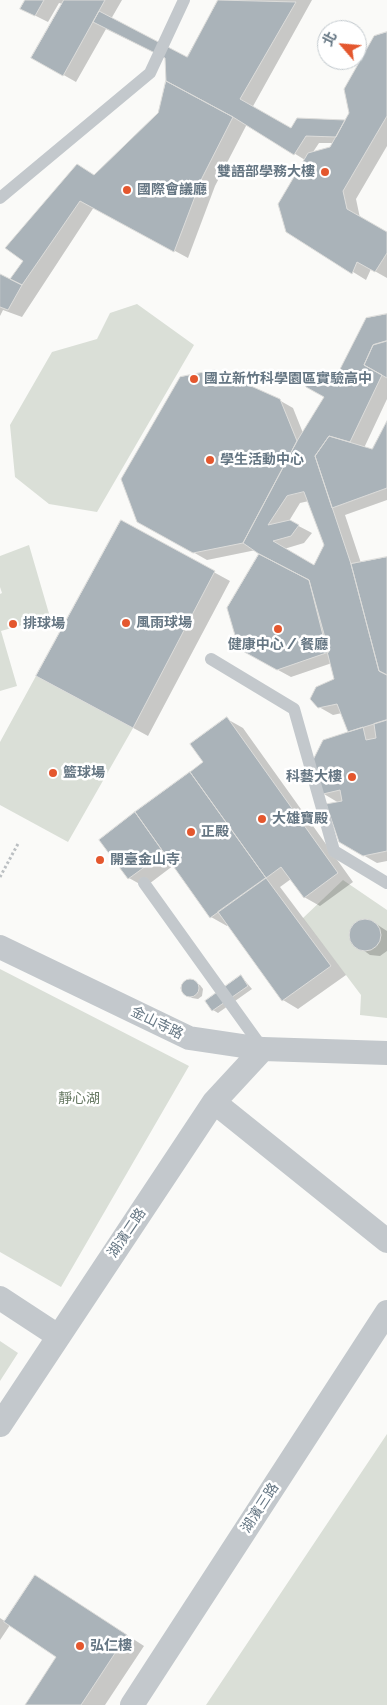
<!DOCTYPE html>
<html>
<head>
<meta charset="utf-8">
<style>
	body { margin:0 }
	#map { position:relative; width:387px; height:1705px; overflow:hidden; background:#fafaf8; font-family:Raleway,"Noto Sans TC",sans-serif }
	canvas { display:block }
	.north { position:absolute; left:317px; top:20px; width:50px; height:50px; box-sizing:border-box; background:#fff; border:1px solid #c1c8cd; border-radius:50%; rotate:297deg; font-size:14px; font-weight:700; line-height:20px; text-align:center; color:#657683 }
	.north::after { content:''; display:block; margin:auto; width:18px; height:22px; background:#e4572e; clip-path:polygon(50% 0,100% 100%,50% 72%,0 100%) }
</style>
</head>
<body>
<div id="map">
<canvas width="387" height="1705"></canvas>
<div class="north">北</div>
</div>
<script>
const context = document.querySelector('canvas').getContext('2d');
context.lineJoin = 'round';
function fillPath(path, color) { context.fillStyle = color; context.fill(path, 'evenodd'); }
function strokePath(path, color, width, dash) { context.strokeStyle = color; context.lineWidth = width; context.lineCap = dash ? 'butt' : 'round'; context.setLineDash(dash || []); context.stroke(path); }
function write(font, color, halo, rows, align = 'center') {
  context.font = font + ' Raleway,"Noto Sans TC",sans-serif'; context.lineWidth = 5; context.setLineDash([]); context.textBaseline = 'middle'; context.strokeStyle = halo; context.fillStyle = color; for (const [text, x, y, turn = 0] of rows) {
    context.save(); context.translate(x, y); context.rotate((+turn || 0) * Math.PI / 180); context.textAlign = isNaN(turn) ? turn : align; if (halo) context.strokeText(text, 0, 0); context.fillText(text, 0, 0); context.restore();
  }
}
fillPath(new Path2D(`
	M137,304L194,345L97,512L49,504L15,477L10,425L52,352L97,339L110,313Z
	M29,545L50,617L1,631L17,686L0,691V594L2,593L0,587V556Z
	M36,676L133,728L68,842L0,805V742Z
	M343,880L387,910V1018L360,1015L361,995L303,918Z
	M0,969L189,1066L61,1287L0,1252Z
	M0,1341L18,1353L0,1381Z
	M387,1434V1705H206Z`), '#dadfd7');
fillPath(new Path2D(`
	M26,0H122L111,19L188,58L219,0H312L252,108L292,130L298,119L346,121L387,34V146L356,199L360,218L387,234V278L371,269L366,280L287,231L305,160L247,124L215,186L188,258L94,207L22,317L3,310L0,316V275L11,281L24,261L95,176L159,114L167,81L166,58L106,29L76,82L46,65L63,4L59,3L48,22L22,9ZM319,143H333L330,148L313,152Z
	M387,315V399L364,448L373,451L387,424V500L345,515L361,563L387,558V861L377,863L363,855L339,803L324,794L350,733L342,713L333,715L319,707L335,680L332,663L291,677L254,657L261,554L256,550L207,560L138,521L279,400L293,408L303,433L334,383ZM309,501L325,546L314,567L284,549L304,543L312,533L289,521L300,503Z
	M122,522L230,581L148,736L53,684Z
	M227,719L243,728L353,882L320,906L304,897L291,879L280,887L346,975L298,1009L283,1000L228,924L227,926L211,917L174,865L145,887L129,878L100,840L205,762Z
	M370,920L387,931V951L380,956L370,955L352,942V927L360,921Z
	M241,976L252,989L218,1013L213,1010L207,1001Z
	M187,980L200,985L203,989L202,996L198,999L192,998L183,991V983Z
	M53,1587L144,1646L105,1705H26L58,1657L10,1625L0,1640V1618L6,1622Z`), '#0003');
const building = new Path2D(`
	M25,0H44L35,16L20,9Z
	M64,0H105L63,76L31,58Z
	M218,0L296,2L240,99L291,128L297,118L345,120L336,137L306,136L294,155L233,117L166,81L165,58L93,22L99,11L187,57Z
	M387,32V116L343,191L347,209L387,232V253L375,272L357,262L352,274L286,232L278,204L308,153L330,147L349,113L344,89L374,36Z
	M166,81L233,117L202,178L174,252L80,201L22,285L10,279L23,261L5,248L77,164L94,175L158,113Z
	M0,274L22,285L8,310L0,307Z
	M387,314V341L373,345L364,365L382,375L350,442L329,436L315,456L351,564L379,671L387,675V720L348,732L337,704L318,708L310,699L316,687L334,679L309,580L259,554L243,543L297,441L324,397L306,387L304,376L313,371L334,381L366,318ZM304,492L324,545L314,565L273,541L291,536L299,525L290,520L268,525L287,496Z
	M387,341V378L364,365L373,345Z
	M215,370L280,399L297,441L243,543L193,553L137,522L121,479L180,377Z
	M387,421V488L332,508L315,456L329,436L372,449Z
	M121,520L215,571L133,728L36,676Z
	M259,554L309,580L329,652L277,670L239,649L227,608Z
	M387,557V675L379,671L351,564Z
	M227,717L338,873L304,898L281,867L266,878L190,772L203,762L190,744Z
	M387,720V851L363,856L339,842L326,804L342,801L340,790L323,794L311,764L323,740L363,727L366,740L376,738L374,724Z
	M190,772L266,878L210,918L135,812Z
	M135,812L164,853L128,879L99,840Z
	M266,878L331,966L282,1001L218,912Z
	M349 935a16 16 0 1 1 32 0a16 16 0 1 1-32 0Z
	M241,975L248,986L212,1011L205,1001Z
	M181 988a9 9 0 1 1 18 0a9 9 0 1 1-18 0Z
	M35,1575L127,1635L81,1705H25L56,1657L4,1622Z`);
fillPath(building, '#aab3b9');
strokePath(building, '#dcdcda', 1);
strokePath(new Path2D(`
	M0,877L19,842`), '#bbbfc2', 3, [2.5, 2.5]);
strokePath(new Path2D(`
	M0,198L150,73L184,0
	M211,659L294,709L334,851L387,883
	M144,883L263,1049`), '#c3c8cc', 12);
strokePath(new Path2D(`
	M0,947L189,1038L263,1049L387,1053
	M214,1102L387,1241
	M0,1298L58,1336
	M0,1425L214,1102L263,1049
	M132,1705L387,1312`), '#c3c8cc', 24);
for (const [x, y, r, color] of [
	[325,172,5,"#e4572e"],
	[127,190,5,"#e4572e"],
	[194,379,5,"#e4572e"],
	[210,460,5,"#e4572e"],
	[126,623,5,"#e4572e"],
	[13,624,5,"#e4572e"],
	[278,629,5,"#e4572e"],
	[53,773,5,"#e4572e"],
	[352,777,5,"#e4572e"],
	[262,819,5,"#e4572e"],
	[191,832,5,"#e4572e"],
	[100,860,5,"#e4572e"],
	[80,1646,5,"#e4572e"]
]) { const dot = new Path2D(); dot.arc(x, y, r, 0, 2 * Math.PI); context.fillStyle = color; context.fill(dot); strokePath(dot, '#fff', 2); }
write('bold 14px', '#657683', '#fff', [
	["雙語部學務大樓",315,172,"right"],
	["國際會議廳",137,190],
	["國立新竹科學園區實驗高中",204,379],
	["學生活動中心",220,460],
	["風雨球場",136,623],
	["排球場",23,624],
	["健康中心 / 餐廳",278,645,"center"],
	["籃球場",63,773],
	["科藝大樓",342,777,"right"],
	["大雄寶殿",272,819],
	["正殿",201,832],
	["開臺金山寺",110,860],
	["弘仁樓",90,1646]
], 'left');
write('14px', '#657683', '#fff', [
	["金山寺路",157,1023,26],
	["湖濱二路",127,1233,-56],
	["湖濱三路",260,1508,-57]
]);
write('14px', '#687a64', '#fff', [
	["靜心湖",79,1099]
]);
</script>
</body>
</html>
